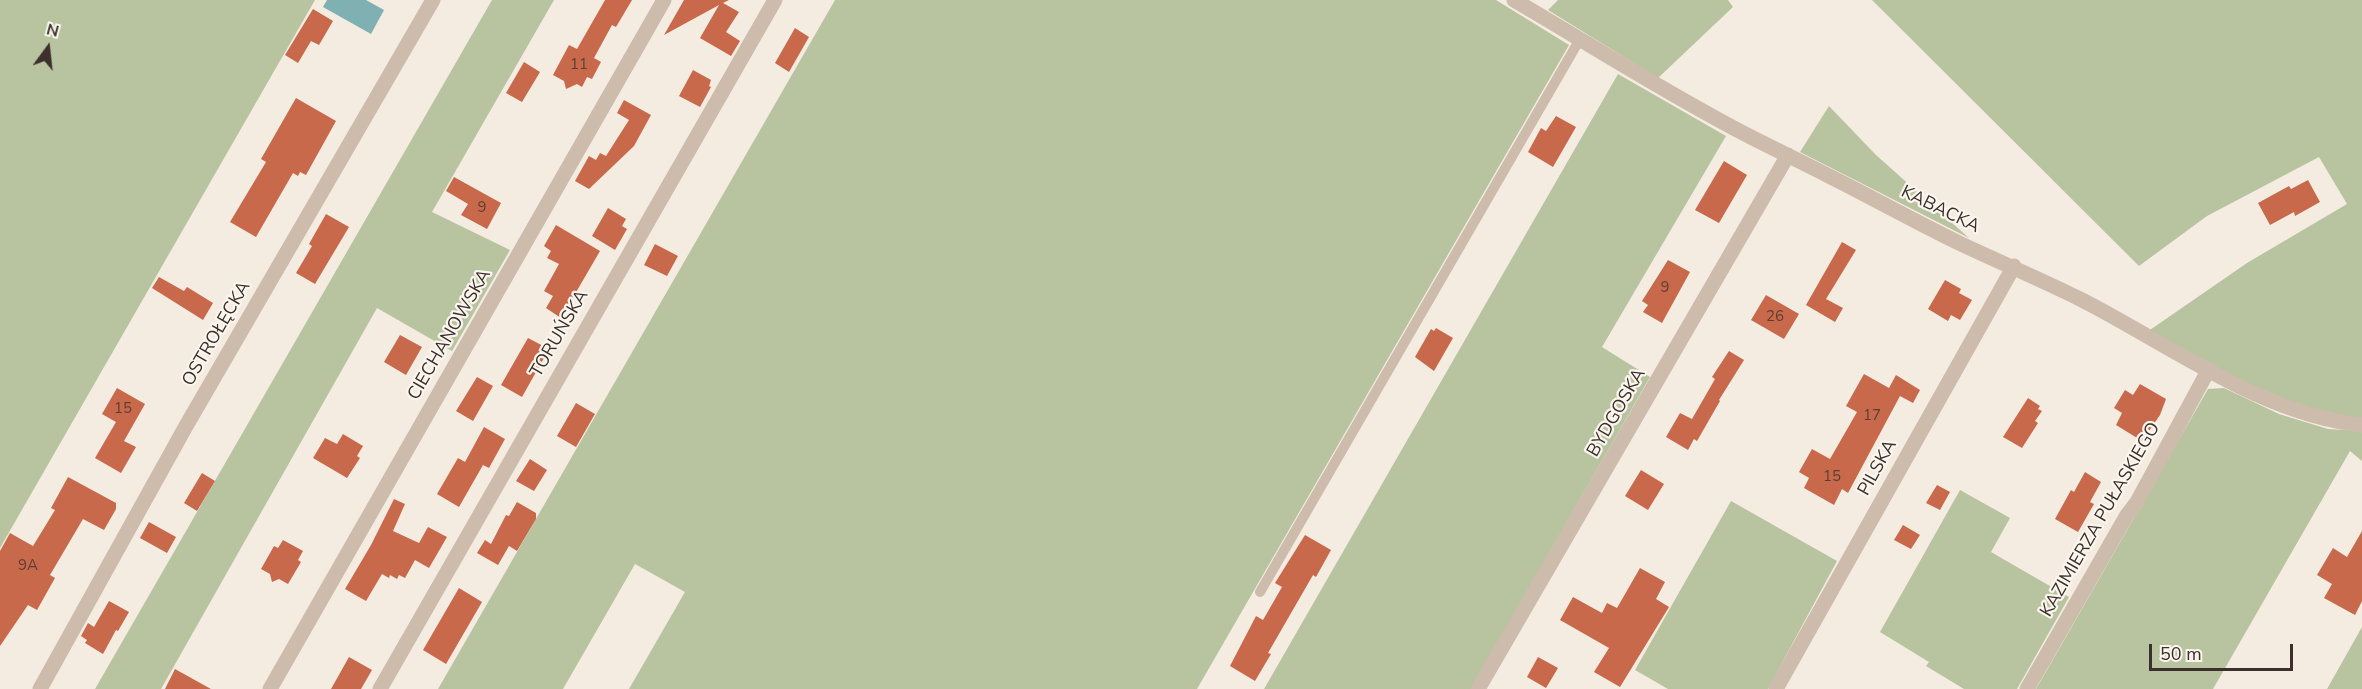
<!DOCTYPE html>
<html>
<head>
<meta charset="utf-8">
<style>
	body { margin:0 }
	#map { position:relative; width:2362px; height:689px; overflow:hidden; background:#f4ebe1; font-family:"Nunito Sans",sans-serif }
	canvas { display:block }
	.north { position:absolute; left:18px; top:18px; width:60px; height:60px; -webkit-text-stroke:4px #fbf5ee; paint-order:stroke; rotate:15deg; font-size:16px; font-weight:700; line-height:24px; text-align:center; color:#3b302b }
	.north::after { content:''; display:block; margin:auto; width:21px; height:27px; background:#3b302b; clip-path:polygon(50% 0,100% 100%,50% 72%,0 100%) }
	.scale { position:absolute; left:2149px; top:644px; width:144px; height:27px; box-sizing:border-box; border:3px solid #3b302b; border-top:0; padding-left:8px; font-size:18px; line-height:21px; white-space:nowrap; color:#3b302b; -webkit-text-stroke:4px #fbf5ee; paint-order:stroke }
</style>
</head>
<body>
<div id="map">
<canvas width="2362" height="689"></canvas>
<div class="north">N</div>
<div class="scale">50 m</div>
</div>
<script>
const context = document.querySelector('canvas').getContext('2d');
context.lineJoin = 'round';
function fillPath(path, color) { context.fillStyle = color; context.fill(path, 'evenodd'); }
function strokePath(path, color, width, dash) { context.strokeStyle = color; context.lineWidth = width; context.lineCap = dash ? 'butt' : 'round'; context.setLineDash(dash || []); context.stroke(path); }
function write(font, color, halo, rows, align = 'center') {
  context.font = font + ' "Nunito Sans",sans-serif'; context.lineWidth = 4.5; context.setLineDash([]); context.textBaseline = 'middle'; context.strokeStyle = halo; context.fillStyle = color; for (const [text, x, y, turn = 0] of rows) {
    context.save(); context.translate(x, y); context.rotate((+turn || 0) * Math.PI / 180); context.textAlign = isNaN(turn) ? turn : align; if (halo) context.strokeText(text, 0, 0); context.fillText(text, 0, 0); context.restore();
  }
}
fillPath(new Path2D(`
	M0,0H315L0,548Z
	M492,0H554L432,212L510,250L452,351L377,308L161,689H95Z
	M835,0H1496L1569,45L1197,689H629L685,592L635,564L563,689H438Z
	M1558,0H1728L1733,7L1658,78L1548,10Z
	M1872,0H2362V419L2323,414L2236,380L2147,332L2247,263L2347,204L2319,157L2207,216L2139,266Z
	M1618,74L1726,136L1602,347L1650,377L1471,689H1264Z
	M1829,106L1876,155L1969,238L1800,152Z
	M2224,388L2279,414L2328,429L2362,431V461L2350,451L2213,689H2036L2208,389Z
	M1960,490L2010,518L1991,552L2069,597L2017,689H1964L1926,666L1929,662L1880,632Z
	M1731,501L1837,561L1768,689H1668L1635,670Z
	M2362,627V689H2327Z`), '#b8c4a0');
fillPath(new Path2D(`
	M327,0H366L384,10L371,34L323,7Z`), '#7fb0b2');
fillPath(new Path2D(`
	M605,0H632L616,27L612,25L594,58L601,62L592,79L587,77L582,87L577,84L566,89L564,81L553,75L569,45L577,49Z
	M684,0H729L723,3L739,12L726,32L740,41L731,56L700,38L719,5L664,35Z
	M313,9L333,21L319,45L311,41L298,63L285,55Z
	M795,28L809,37L789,72L775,63Z
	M524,62L540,72L522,102L506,93Z
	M693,70L711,80L709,86L711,87L700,107L679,96Z
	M296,98L336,121L306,175L300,172L298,176L293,173L256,237L230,222L266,162L261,159Z
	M624,100L651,115L634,146L589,189L575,181L589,156L596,160L600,153L606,156L629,120L617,113Z
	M1556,116L1576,127L1553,167L1528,152L1541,128L1546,131Z
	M1724,161L1747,175L1719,223L1695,210Z
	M454,177L501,203L487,229L461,215L468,204L446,191Z
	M2308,180L2320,202L2295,216L2294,212L2270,225L2258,203L2289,186L2291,189Z
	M608,208L626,219L622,226L627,229L615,250L592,236Z
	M326,214L349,227L315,284L296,273L312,246L309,244Z
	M556,225L600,251L561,318L546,308L553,296L544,291L559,264L547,258L551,251L544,246Z
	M1842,242L1856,250L1826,299L1843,308L1835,322L1806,305Z
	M655,244L678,256L667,276L644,265Z
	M1668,260L1690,272L1662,323L1643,312L1648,305L1642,301Z
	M159,277L184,291L187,287L213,303L203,320L152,288Z
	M1945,280L1961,289L1959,293L1972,300L1960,320L1951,315L1948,321L1928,309Z
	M1766,295L1799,314L1784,339L1751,320Z
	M1436,328L1453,338L1434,371L1415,357L1431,329L1434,331Z
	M400,335L422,347L406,375L384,362Z
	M528,338L549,349L522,397L501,385Z
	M1729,351L1744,360L1719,400L1720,401L1697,441L1694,439L1688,450L1666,437L1680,413L1692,419L1715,379L1712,377Z
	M1864,374L1889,388L1896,375L1920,390L1913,403L1900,396L1848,493L1842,489L1834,505L1804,488L1809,478L1799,472L1812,449L1830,459L1857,412L1846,406Z
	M477,377L493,386L473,421L456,411Z
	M2140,384L2166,399L2160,415L2142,441L2116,425L2122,413L2114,408L2125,390L2133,395Z
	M117,388L145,404L124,441L136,447L121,473L95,458L116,422L102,414Z
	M2028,398L2040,406L2038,409L2042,411L2035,421L2038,423L2022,448L2003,437Z
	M576,403L595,414L576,447L557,436Z
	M484,427L505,439L489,468L483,465L459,507L437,494L458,458L465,462Z
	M343,434L363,446L357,456L360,458L347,478L313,458L325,438L337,444Z
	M530,459L547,470L534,491L516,481Z
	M1641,470L1664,484L1648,510L1625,496Z
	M2085,472L2101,482L2090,502L2094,504L2078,532L2055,519L2071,490L2074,492Z
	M202,473L215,481L197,511L184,503Z
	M68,477L116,503V509L104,530L83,519L50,575L55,578L37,610L28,605L0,646V551L10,533L33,546L55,510L51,508Z
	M1937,485L1950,492L1940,510L1926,503Z
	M394,499L405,504L393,531L419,543L428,527L447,537L429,568L415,560L405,578L399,575L397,579L390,575L389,578L382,574L366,601L345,589L371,545Z
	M517,502L536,513V519L517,551L509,546L498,565L477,553L485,540L491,544L506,515L509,516Z
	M149,522L176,537L167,553L140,538Z
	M1903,525L1920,535L1911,549L1894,540Z
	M2362,531V601L2355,615L2324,598L2332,584L2317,575L2333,548L2347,557Z
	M1305,535L1331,550L1316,577L1313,575L1268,653L1271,654L1255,681L1230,666L1256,616L1263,620L1282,587L1275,583Z
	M283,540L303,551L298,560L301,562L288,584L279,579L272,582L270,574L261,569L274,546L278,548Z
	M1640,568L1665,582L1656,599L1669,607L1620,687L1594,672L1609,648L1560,620L1573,597L1602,613L1607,603L1617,608Z
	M459,588L482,602L446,664L423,650Z
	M109,601L129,612L118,631L116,630L103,654L85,643L87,640L81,636L88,623L94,627Z
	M349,657L372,670L361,689H331Z
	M1538,657L1558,668L1546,688L1527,677Z
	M175,669L211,689H165Z`), '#c8694b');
strokePath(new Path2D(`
	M1260,592L1580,39`), '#cdbbac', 10);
strokePath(new Path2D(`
	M1514,0C1591,45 1666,93 1745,134C1772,148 1800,161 1827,175C1871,197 1914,221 1959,243C1999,262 2040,279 2080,299C2169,344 2262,415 2362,425
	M40,689L186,426L433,0
	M270,689L664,0
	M380,689L775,0
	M1478,689L1788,155
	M1776,689L2014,266
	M2027,689L2127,515L2137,502L2209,369`), '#cdbbac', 15);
write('15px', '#5e3e33', null, [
	["11",579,65],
	["9",482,208],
	["9",1665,288],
	["26",1775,317],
	["15",123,409],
	["17",1872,416],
	["15",1832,477],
	["9A",28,566]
]);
write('18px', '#3b302b', '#fbf5ee', [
	["KABACKA",1940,210,26],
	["OSTROŁĘCKA",217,334,-60],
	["TORUŃSKA",560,334,-60],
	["CIECHANOWSKA",450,335,-60],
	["BYDGOSKA",1617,413,-60],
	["PILSKA",1878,468,-61],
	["KAZIMIERZA PUŁASKIEGO",2101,520,-60]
]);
</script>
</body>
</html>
